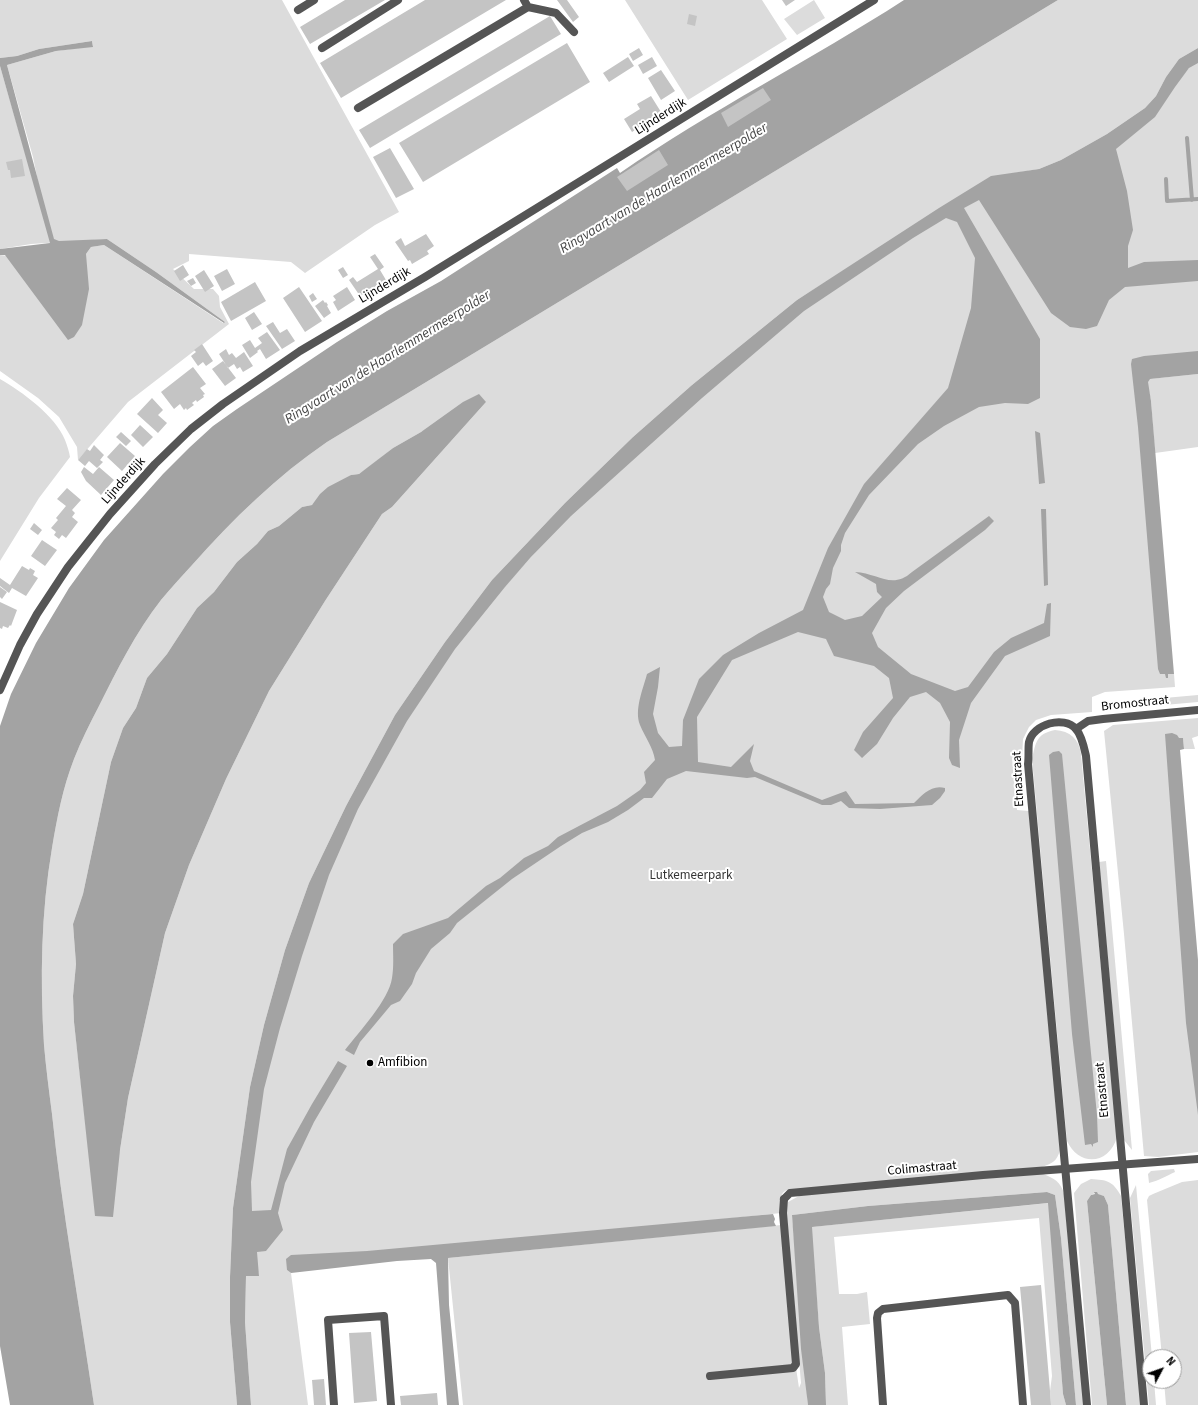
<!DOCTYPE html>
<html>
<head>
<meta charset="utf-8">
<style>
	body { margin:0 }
	#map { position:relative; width:1198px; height:1405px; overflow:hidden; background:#fff; font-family:"Source Sans 3",sans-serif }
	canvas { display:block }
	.north { position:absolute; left:1142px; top:1349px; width:40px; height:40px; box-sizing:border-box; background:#fff; border:1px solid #999; border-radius:50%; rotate:49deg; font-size:11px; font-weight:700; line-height:16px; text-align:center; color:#000 }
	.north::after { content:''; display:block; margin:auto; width:14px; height:18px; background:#000; clip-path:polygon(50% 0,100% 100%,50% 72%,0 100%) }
</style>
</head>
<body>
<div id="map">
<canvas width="1198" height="1405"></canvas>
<div class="north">N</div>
</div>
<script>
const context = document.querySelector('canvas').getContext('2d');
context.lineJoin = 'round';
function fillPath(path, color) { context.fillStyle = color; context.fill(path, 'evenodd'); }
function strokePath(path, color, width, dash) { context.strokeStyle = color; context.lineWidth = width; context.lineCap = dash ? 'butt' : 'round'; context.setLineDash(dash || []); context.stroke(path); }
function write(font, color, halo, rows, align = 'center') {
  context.font = font + ' "Source Sans 3",sans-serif'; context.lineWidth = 4; context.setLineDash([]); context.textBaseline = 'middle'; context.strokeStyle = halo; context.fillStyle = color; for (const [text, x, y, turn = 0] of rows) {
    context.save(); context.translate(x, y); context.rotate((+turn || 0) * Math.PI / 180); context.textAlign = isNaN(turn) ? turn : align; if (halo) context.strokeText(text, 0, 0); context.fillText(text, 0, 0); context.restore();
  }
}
fillPath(new Path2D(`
	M0,0H282L399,212L375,225L305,273L291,262L189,254V261L173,269L194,289H213L219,296L220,307L229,324L128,402L78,460L77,447L59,417L38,398L0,371V255L86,265V254L91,247L104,245L223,323L225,322L156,272L107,239L31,244L0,249V66L49,236L33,157L7,65L56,51L93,46L92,41L39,49L17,56L0,58Z
	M625,0H762L787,39L688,100Z
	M814,0L825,18L797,35L784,19Z
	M1058,0H1198V48L1179,59L1166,77L1156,96L1145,108L1107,134L1061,160L1039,169L991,177L797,300L692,385L633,437L565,503L492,580L445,642L395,715L346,806L309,883L285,950L264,1025L250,1087L233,1208L230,1277V1322L237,1405H94C80,1308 62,1211 52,1114C49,1091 46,1068 44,1045C40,979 41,912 52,848C57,818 63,787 74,759C81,741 90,723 99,706C117,670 136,632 161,600C171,588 182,576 193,564C233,519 277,476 327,442ZM486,402L392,507L382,514L325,601L269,691L226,779L189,865L165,933L128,1098L120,1150L96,1216L74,1022L73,996L76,964L73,924L83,894L111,762L123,728L136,708L147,678L167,654L197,608L214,592L237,562L257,544L268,531L279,526L302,507L312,505L351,475L359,474L368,468L393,448L421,432Z
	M1198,57V359L1144,364L1166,674H1174L1175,687L1105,692L1092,697V712L1051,715L1036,720L1029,727L1023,739L1022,759L1012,758L1017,810L1029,811L1060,1150C1057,1161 1053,1163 1042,1167L1043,1174C1054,1178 1061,1182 1064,1194L1084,1405H1076L1061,1238L1055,1195L1047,1192L868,1206L792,1215L808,1405H463L448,1258L781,1225L794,1354L799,1388L801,1383L786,1208L788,1202L799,1196L823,1187L787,1190C778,1194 780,1204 781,1213L437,1249L287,1270L291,1273L308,1405H251L245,1322L246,1276H259L242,1196L259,1081L326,863L398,727L461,636L584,497L815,296L954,208L1032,177L1150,115Z
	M1198,374V447L1155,453L1151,401L1147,382L1149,379Z
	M0,379C22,392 55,415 65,440C67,445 69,451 70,457L39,498L0,561Z
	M1198,695V702L1108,710V703Z
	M1198,718V736L1192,738L1195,749H1184L1183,738H1179L1198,1115V1152L1158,1157L1144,1156L1124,934L1104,731L1113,725Z
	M1055,730C1070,731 1079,739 1081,754L1117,1137C1109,1165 1079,1167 1067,1141L1032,759C1036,742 1036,734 1055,730Z
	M1106,861L1132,1150L1124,1140L1099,862Z
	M1174,1169L1175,1172C1166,1176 1158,1181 1149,1183L1148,1174L1151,1171Z
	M1091,1179C1107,1180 1113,1181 1121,1196L1141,1405H1126L1108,1205L1104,1196L1097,1194V1192L1091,1195L1087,1201L1107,1405H1092L1074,1193L1081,1184Z
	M1198,1180V1405H1166L1164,1381H1174V1357H1162L1147,1200L1149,1196L1153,1194L1182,1182Z
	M1136,1185L1152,1357H1150V1381H1154L1156,1405H1149L1130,1198Z
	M1049,1203L1063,1394L1066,1405H1051L1050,1391L1052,1376L1039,1218L834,1237L839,1294H857L867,1292L870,1324L842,1327L848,1405H826L825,1373L819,1327L811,1227Z`), '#dcdcdc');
fillPath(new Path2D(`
	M904,0H1058L327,442C277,476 233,519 193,564C182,576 171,588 161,600C136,632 117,670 99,706C90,723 81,741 74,759C63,787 57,818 52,848C41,912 40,979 44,1045C46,1068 49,1091 52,1114C62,1211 80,1308 94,1405H10L0,1346V726L11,694L36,643L69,588L104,540L163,474L190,447L213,426L237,409L337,342L387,311L441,281L617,168L620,173C711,110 811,60 904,0Z
	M92,41L93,47L56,51L7,65L54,239L59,241L107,239L156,272L225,322L224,323L104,245L91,247L86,254L89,289L82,325L74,337L68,340L5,255H0V249L50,243L0,66V58L17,56L39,49Z
	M1198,48V63L1189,68L1175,87L1155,117L1116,149L1127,191L1133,230L1128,246V268L1144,262L1198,260V281L1125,287L1109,300L1097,326L1086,329L1070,327L1051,313L979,200L964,208L1040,339V398L1028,404L1005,403L979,407L944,426L918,444L869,495L845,533L841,545V551L833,568L830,584L826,589L823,597L829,612L845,620L862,616L882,597L877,592L876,584L855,572C878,573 892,590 912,572L989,516L994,521L985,530L904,591L886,608L872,633L878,647L911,674L955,691L968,687L994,652L1011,638L1044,623L1047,604L1051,603L1050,636L1005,656L971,703L959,740L960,768L952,765L949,758L950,722L940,703L926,692L910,697L893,718L877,744L862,758L854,750L863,732L893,698L889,678L874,666L834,656L826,639L798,632L732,660L697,717L698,762L731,767L754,744L750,761L754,771L822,800L846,791L855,804L914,803C922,795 932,784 945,788V791L940,798L932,805L880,809L849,808L841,801L831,805H822L755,777L747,778L686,771L667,779L652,798H644L628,810L608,822L582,833L561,846L512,879L457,923L450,933L431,949L416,973L412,984L400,1001L391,1005L371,1029L360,1042L354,1055L345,1050C359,1032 389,1000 392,978C394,967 393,955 393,944L403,934L448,918L486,886L500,878L524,858L548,846L558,837L617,806L640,790L646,783L644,772L655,760C653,747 645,737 640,725C634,710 643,689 647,674L660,667L658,687L653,714L658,733L669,747L682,746L683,720L699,679L723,655L759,633L803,610L828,548L864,484L948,388L971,308L975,258L957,222L946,218L913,238L804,311L702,398L571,516L531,557L505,587L455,649L407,721L358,809L329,875L302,956L280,1028L264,1089L251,1182L252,1211L271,1210L287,1149L312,1104L338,1061L347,1066L314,1122L285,1183L278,1213L283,1230L266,1251L257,1252L259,1276H246L245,1322L251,1405H237L230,1322V1277L233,1208L250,1087L264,1025L285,950L309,883L346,806L395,715L445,642L492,580L565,503L633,437L692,385L797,300L939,208L991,176L1039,169L1061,160L1107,134L1145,108L1156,96L1166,77L1179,59Z
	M1198,351V374L1150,379L1148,382L1151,401L1174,674H1168V678H1166L1165,674H1160L1158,669L1138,427L1131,364L1132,359L1144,356Z
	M479,394L486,402L392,507L382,514L325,601L269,691L226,779L189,865L165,933L128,1098L120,1150L113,1217L95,1216L74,1022L73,996L76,964L73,924L83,894L111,762L123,728L136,708L147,678L167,654L197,608L214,592L237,562L257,544L268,531L279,526L302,507L312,505L320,494L328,487L351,475L359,474L393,448L421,432L463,402Z
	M1035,431L1040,433L1045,483L1039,484Z
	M1041,509H1046L1048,585L1044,586Z
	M1172,733L1177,735L1179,738H1183L1184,749L1180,750L1198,960V1115L1186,1023L1165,734Z
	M1059,751L1062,754L1097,1115L1098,1142L1093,1144V1147L1091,1144L1085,1145L1072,1034L1049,755L1053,752Z
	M1047,1192L1055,1195L1061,1238L1076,1405H1066L1063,1394L1048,1203L812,1227L819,1327L825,1373L826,1405H808L801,1349L792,1215L868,1206Z
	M1094,1192H1097L1098,1194L1104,1196L1108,1205L1126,1405H1107L1087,1201L1091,1195L1095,1194Z
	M773,1214L775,1219L774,1222L776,1226L448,1258L449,1305L459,1405H447L436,1263L431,1259L397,1261L291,1273L287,1270L286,1259L291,1255L367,1251Z`), '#a3a3a3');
strokePath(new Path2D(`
	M1187,138L1192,200
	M1166,179L1167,201L1198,199`), '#a3a3a3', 4);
fillPath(new Path2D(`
	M345,0H385L310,44L300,27Z
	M425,0H506L341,98L320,63Z
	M557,0H567L579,17L573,22Z
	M782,0H795L786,6Z
	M689,14L697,16L695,26L687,24Z
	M550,16L561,34L370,148L359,130Z
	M567,43L590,82L423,182L399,143Z
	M639,48L643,55L633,61L629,54Z
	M628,57L634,66L609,82L603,73Z
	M652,57L657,66L643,74L638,65Z
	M661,70L675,91L661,100L648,78Z
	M763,88L771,100L728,127L721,113Z
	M651,96L661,112L654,116L655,117L632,132L624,119L640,109L637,104Z
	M390,148L414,189L396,198L373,157Z
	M659,150L668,165L627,191L617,177Z
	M22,159L25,176L11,178L10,170H8L6,162Z
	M426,234L434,246L427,251L429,254L412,264L410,260L408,261L395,242L401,238L405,246Z
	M375,254L384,267L380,270L386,280L360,296L349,280L353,277L357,282L378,269L370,257Z
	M183,265L189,275L180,281L174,271Z
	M343,267L348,275L343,278L338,270Z
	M227,269L235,284L222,291L214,276Z
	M204,270L214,286L205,292L195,276Z
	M193,278L196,283L191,286L187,281Z
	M255,282L266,301L231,321L221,302Z
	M299,287L322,321L305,332L283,298Z
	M347,287L355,300L338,311L333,302L336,300L333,296Z
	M313,293L317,299L312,302L309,296Z
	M323,300L325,303L326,302L328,305L327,306L331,313L324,318L315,306Z
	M254,312L262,324L252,330L245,318Z
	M273,322L280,333L287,329L295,341L282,349L266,326Z
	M267,332L280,350L266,359L260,349L257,351L258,352L250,358L242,345L250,340L255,348L262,343L258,338Z
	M202,344L213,361L206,366L203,362L198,366L191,356L196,352L194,350Z
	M226,349L229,355L232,353L236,358L244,352L253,366L243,372L240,367L237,369L234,364L228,368L219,354Z
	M223,361L236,378L225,386L212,369Z
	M193,367L206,384L200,388L205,394L203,395L204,397L197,402L196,400L192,403L194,405L187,410L186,408L184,410L180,404L174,409L161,392Z
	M152,398L163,410L158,415L167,423L158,433L137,414Z
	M140,425L153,437L143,447L131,435Z
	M121,432L131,441L126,446L116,437Z
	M120,443L135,456L122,471L107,457Z
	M94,445L104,455L100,460L103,462L97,468L89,461L85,466L78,460L87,449L90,451Z
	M84,467L93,474L99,467L114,480L101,495L86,481L81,472Z
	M67,488L81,500L72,510L75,513L72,517L78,522L66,538L62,535L59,539L54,535L56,532L51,528L58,520L56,518L66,506L57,499Z
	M34,523L42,530L38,535L30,529Z
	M42,540L57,550L45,566L31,556Z
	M22,566L29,570L30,568L35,571L33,575L38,578L26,596L12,588L9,593L0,586V578L10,585Z
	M0,587L7,592L2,599L0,597Z
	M0,602L17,610L11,626L10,625L8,628L3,626L2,629L0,628Z
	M1041,1285L1050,1391L1051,1405H1031L1020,1287Z
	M371,1332L377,1401L354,1403L349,1333Z
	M324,1379L326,1405H314L312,1380Z
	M437,1393L438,1405H401L400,1396Z`), '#c4c4c4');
strokePath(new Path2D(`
	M524,0L528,7L556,13L574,32
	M298,10L314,0
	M322,48L398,0
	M358,108L528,7
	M710,1376L793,1368L796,1364L783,1213L784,1199
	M334,1405L328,1320L384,1316L391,1405
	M883,1405L877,1318L878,1313L883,1309L1008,1295L1015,1303L1023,1405`), '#555', 8);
strokePath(new Path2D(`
	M1076,729L1088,721L1103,719L1198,710
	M784,1199L790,1193L983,1175L1198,1159`), '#555', 8);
strokePath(new Path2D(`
	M0,690L20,645L37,614L68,567L110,514L155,464L191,429L223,404L300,351L425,277L874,0
	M1087,1405L1028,764C1029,757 1028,748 1029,742C1033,724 1064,715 1076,729C1082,736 1084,747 1086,756L1144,1405`), '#555', 8);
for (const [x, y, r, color] of [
	[370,1063,4,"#000"]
]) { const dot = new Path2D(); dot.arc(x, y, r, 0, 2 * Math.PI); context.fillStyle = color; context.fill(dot); strokePath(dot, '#fff', 1.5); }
write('13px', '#000', '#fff', [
	["Lijnderdijk",661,117,-32],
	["Lijnderdijk",385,286,-31],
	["Lijnderdijk",124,481,-48],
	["Bromostraat",1135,704,-6],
	["Etnastraat",1019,779,-93],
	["Etnastraat",1103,1090,-95],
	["Colimastraat",922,1169,-5]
]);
write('13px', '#333', '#fff', [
	["Lutkemeerpark",691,876]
]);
write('13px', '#000', '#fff', [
	["Amfibion",378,1063]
], 'left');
write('italic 14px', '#444', '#fff', [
	["Ringvaart van de Haarlemmermeerpolder",664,189,-31],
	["Ringvaart van de Haarlemmermeerpolder",388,358,-32]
]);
</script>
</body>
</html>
